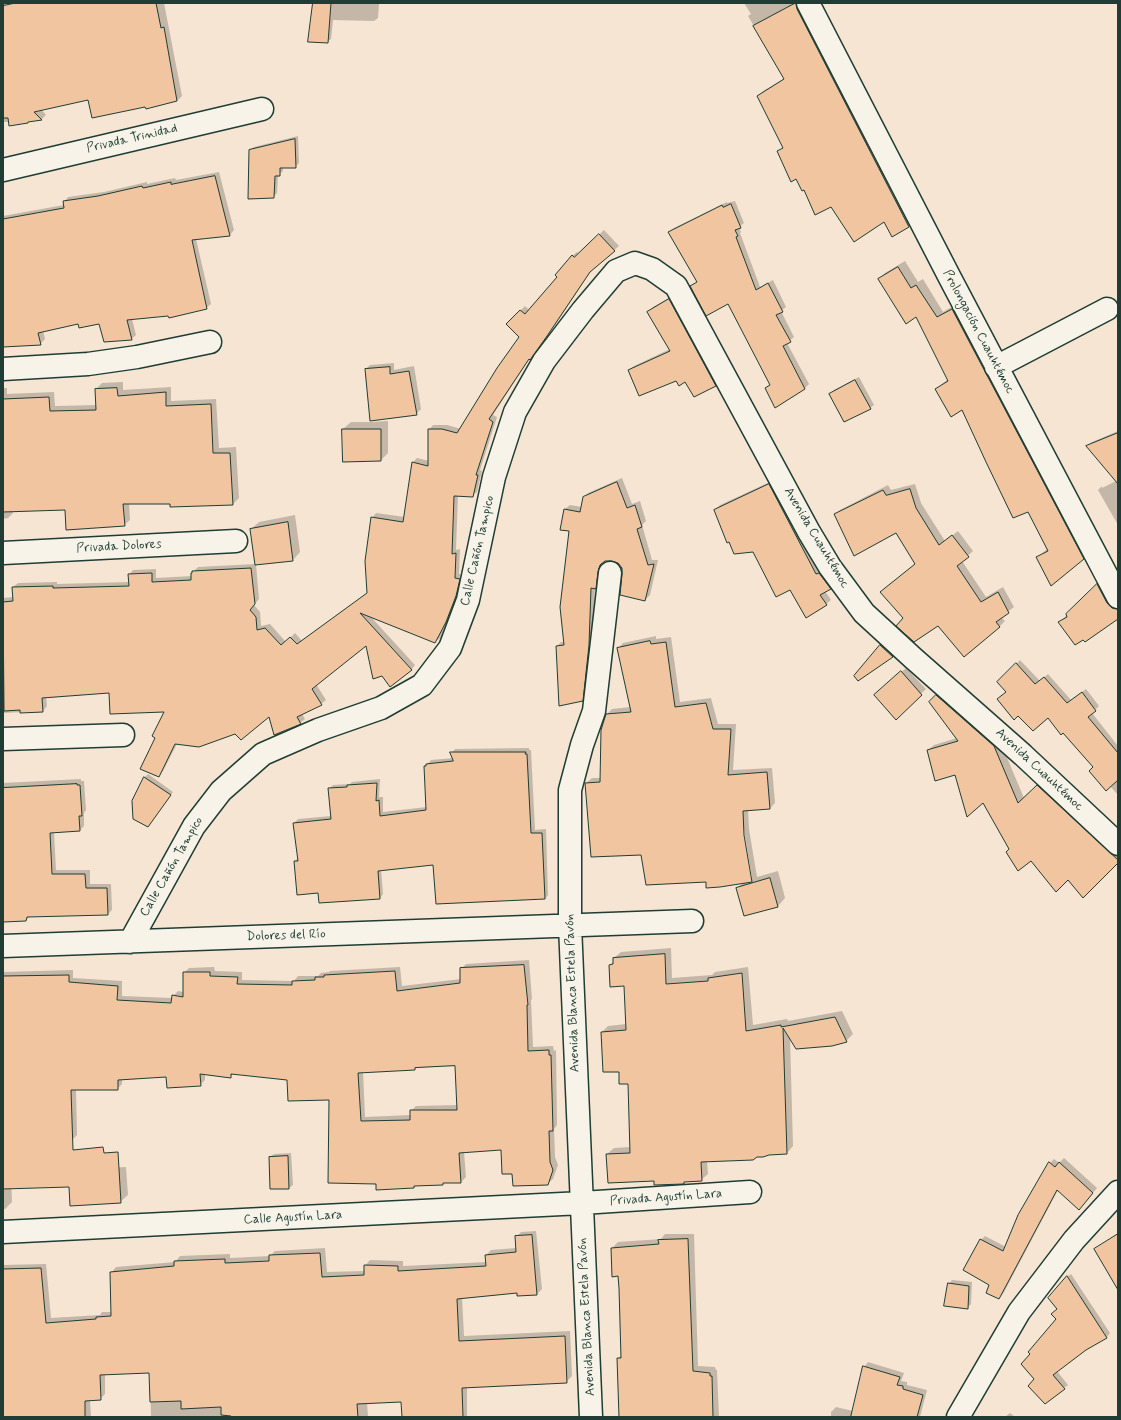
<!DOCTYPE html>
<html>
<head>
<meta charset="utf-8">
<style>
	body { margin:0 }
	#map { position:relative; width:1121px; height:1420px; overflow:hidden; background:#f5e5d2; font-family:Mynerve,sans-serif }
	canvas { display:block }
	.frame { position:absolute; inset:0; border:4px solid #1f3d34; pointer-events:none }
</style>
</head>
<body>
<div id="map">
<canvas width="1121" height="1420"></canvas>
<div class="frame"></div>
</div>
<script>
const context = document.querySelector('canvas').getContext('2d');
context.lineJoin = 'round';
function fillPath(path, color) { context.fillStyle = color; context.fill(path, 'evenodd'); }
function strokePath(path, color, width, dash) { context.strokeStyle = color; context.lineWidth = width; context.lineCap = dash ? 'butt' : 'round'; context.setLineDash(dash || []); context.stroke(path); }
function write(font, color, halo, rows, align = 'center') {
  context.font = font + ' Mynerve,sans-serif'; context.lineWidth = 4; context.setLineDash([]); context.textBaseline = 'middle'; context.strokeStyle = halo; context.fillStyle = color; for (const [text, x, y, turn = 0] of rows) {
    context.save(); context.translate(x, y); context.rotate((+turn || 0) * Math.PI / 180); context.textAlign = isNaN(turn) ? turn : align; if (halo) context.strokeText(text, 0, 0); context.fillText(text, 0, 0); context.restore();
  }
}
fillPath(new Path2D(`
	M3,3H164L182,96L177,101L146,105L89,99L41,109L46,115L42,119L30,121L28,122H3Z
	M314,3H379L378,18L374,21L333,20L331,39L327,42Z
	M744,3H801L914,221L909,226L893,235L885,221L831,206L805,188L778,152L783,147L758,96L763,91L785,78L748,16L751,14Z
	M298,136L299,163L295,167H283V171L278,175L277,193L273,197L250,150L254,147Z
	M219,172L234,230L230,235L196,239L211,304L206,308L169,315L132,319L136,335L131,339L100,323H79L43,331L45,339L40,344L3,346V216L64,205V202L68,197L104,192L147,182V184L175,178L176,180Z
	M735,201L744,223L739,227L741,232L740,233L760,287L773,280L786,307L781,311L794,337L787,343L809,384L805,388L776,406L766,388L771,384L728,303L691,286L698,281L670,232L674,228L727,202V203Z
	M604,230L619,246L593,268L552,330L535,354L530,358L493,415L497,417L480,470L482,471L477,492L472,496L458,495L456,550L460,549L459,574L464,575L460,591L451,617L440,638L435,642L371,617L415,665L411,670L367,644L316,684L326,700L321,704L302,714L305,719L300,723L269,716L236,733L177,744L163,771L159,776L157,738L166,711L110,691L46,696L47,706L43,711L3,713V598L14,597L13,587L18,583L57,582V584L129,582V575L133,570L156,569V578L192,576V573L198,567L256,564L259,599L254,605L260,612L261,626L270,624L286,642L295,633L302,641L368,592L372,518L376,513L405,517L412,463L417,458L429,461V430L433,425H447L461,429L521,337L507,324L525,306L529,310L558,276L572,256L577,252L579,254Z
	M905,261L918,282L923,279L943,312L958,303L1089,552L1083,558L1038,557L1048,548L1028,511L963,409L936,389L948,379L917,316L879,279L885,273Z
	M674,295L720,380L715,385L629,370L634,366L670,349L649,312L653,307Z
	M394,363V370L414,366L421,409L416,414L371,420V422L388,421V453L381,460L343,429L351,422H371L366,369L370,365Z
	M859,377L874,405L870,408L831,394L834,390Z
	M123,382V390L171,387V401L216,399L219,448L236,447L239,498L233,504L171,506L170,503H129L130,520L124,525L66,509L13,511V513L8,518L3,519V388H7V394L54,392L55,406L97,405L96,389L102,383Z
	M1118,431V477L1102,486L1115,479L1087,446L1092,442Z
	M622,478L632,504L640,501L646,521L642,525L652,560H658L650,595L645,600L618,562L611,560L604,561L602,566L600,583L595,588L593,637L587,695L582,700L557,646L561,642H564L570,531L565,509L570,505L582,507L584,498L588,493Z
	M774,480L835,583L825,591L831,600L826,604L790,588L753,551L730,540L715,510L720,505Z
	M1118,480V525L1098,490L1102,486V488Z
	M915,484L921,503L945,541L958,531L973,551L962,561L986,597L1003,587L1014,607L1001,617L1005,621L1000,626L964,656L938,624L904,618L887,587L916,563L897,531L835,515L840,510L888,485L891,490Z
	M295,515L300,552L293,560L251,529L259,522Z
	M1103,579L1118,603V618L1059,623Z
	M656,636V639L671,637L680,702L711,698L718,724H736L733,770L772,768L775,803L770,808L748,809L749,829L757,877L778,871L785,898L778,906L745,915L737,888L743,883L707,881L642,854L586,783L592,778H601L607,714L612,709L631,707L618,649L623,643ZM742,830H744L752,878H750Z
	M887,640L898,650L892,656L858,679L855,676Z
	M1020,660L1040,681L1048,674L1071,700L1086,689L1099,706L1092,713L1118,746V795L1048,716L1007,691L999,682Z
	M906,668L926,689L896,718L880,691Z
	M943,690L1000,741L1024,798L1043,780L1118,849V862L1068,878L1010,849L983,802L956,774L928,750L934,745L957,738L936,696Z
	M529,748V750H531L535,830L546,829L548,895L545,899L434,864L381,869L383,894L380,898L319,892L295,861L298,858L294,823L298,819L331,816L329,789L333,785L350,784L352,782L380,779L379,797H383V812L427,807L425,767L431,760L454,758L452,753L455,749Z
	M148,774L173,792L151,822L133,801L145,777Z
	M81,779V781H84L86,810L84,813V826L80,830L54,832L56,870H90V884H111L112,910L108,914L30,916L26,920L3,921V783Z
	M671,948L672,978L712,975L715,972L748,967L753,1025L787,1019L788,1021L842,1011L853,1034L846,1041L790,1037L793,1146L787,1153L707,1161L708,1174L701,1180L685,1181L684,1183L655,1180L607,1154L614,1148L631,1147L629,1083L620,1070L602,1032L608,1026L626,1024L625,985L610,965L614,961V958L621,952Z
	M529,960L532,999L531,1000L533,1047L553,1046L554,1051L556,1050L557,1125L554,1129L555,1157L558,1165L553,1179L547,1184L513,1173L502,1149L464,1152L466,1177L461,1182H444L442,1184L416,1185L414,1188L377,1189V1183L330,1099L288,1079L234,1073L230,1077L205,1074V1080L200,1085L167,1076L122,1079V1084L117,1089H76L77,1135L72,1140L3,1142V972L73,970V978L122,981V996L172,998L173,996L178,991L184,992V973L189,968L214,967L215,971L242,972V980L294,981L298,976H318L321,973L329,972L330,971L400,967L402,986L461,979V969L466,964ZM456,1065L458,1105L416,1106L411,1111V1115L365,1117L363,1072L415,1069L417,1067Z
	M291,1153L293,1185L289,1188H271L270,1157L274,1154Z
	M1064,1158L1097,1188L1083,1205L1058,1190L1003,1294L999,1298L990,1285L981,1240L985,1236L1006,1247L1018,1215L1050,1163L1054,1159L1059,1163Z
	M126,1167L128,1195L120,1202L77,1170Z
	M3,1174H11L12,1202L5,1209H3Z
	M536,1231L542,1289L537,1294L518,1292L462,1297L464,1336L570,1331L572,1376L567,1381L467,1387V1417H403L402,1401L367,1402L368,1417H151L150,1372L105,1373V1394L100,1399L90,1400L91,1417H3V1265L46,1264L51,1318L100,1315L102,1312H112L111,1273L116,1267L175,1262L180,1256L230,1254V1258L270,1256L275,1251L325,1248L327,1272L365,1271V1266L370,1260L403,1261V1266L487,1262L486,1255L491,1250L516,1248V1237L521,1232Z
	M1118,1233V1288L1096,1249Z
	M665,1234H694L698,1366L715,1367L716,1370H717L719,1417H621L618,1359L622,1354L619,1275L612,1248L618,1242L661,1239Z
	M1071,1274L1110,1333L1107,1337L1086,1349L1057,1371L1068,1385L1064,1388L1036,1379L1057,1319L1058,1309L1067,1277Z
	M952,1280L972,1282L971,1304L967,1308L949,1284Z
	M868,1362L904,1373L901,1381L907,1382V1385L927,1390L920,1417H831V1412L836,1407L853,1411L864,1367Z
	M1010,1413L1015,1417H1005Z`), '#0003');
const building = new Path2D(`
	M16,3H156L161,28L164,27L177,101L146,109L145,107L92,118L88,100L34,112L42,120L28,122V123L9,126L8,118H3V6Z
	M313,3H331L328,43L308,42Z
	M796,3L797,9L909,227L892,237L884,222L854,242L831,207L815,215L804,190L802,191L796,179L791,182L777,151L783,148L757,96L784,79L753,26Z
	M295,139L296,168H280V176H275L274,198L248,199L249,150Z
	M215,176L230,236L192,240L207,309L169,318L168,316L127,320L132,340L104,342L99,324L79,328L78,324L38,333L41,345L3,347V219L64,208L63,201L98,196L142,186L143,188L171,182V184Z
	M731,204L741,228L735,230L738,236L736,237L756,290L768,283L783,312L776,315L791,342L783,346L805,389L775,408L765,388L770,385L728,304L706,316L690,286L697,282L668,232L722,205L723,207Z
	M599,234L615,251L590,272L547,336L530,360L529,359L489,419L493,422L476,475H478L473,497L454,496L452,554L456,553L455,578L460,579L456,596L446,622L435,643L360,613L412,670L390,687L382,676L373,679L366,646L312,689L322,705L297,717L301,724L274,735L269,717L241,740L235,734L199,747L175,744L159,777L140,769L155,738L152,736L164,712L110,714L109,693L42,698L43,712L20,713V710L4,711L3,602L13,601L12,587L53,586V588L129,586L128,574L152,573V582L191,580V573H192V571L251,568L255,604L250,610L256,617L257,630L265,628L281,645L290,637L297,644L367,593L365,561L371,517L403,522L412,462L428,466V429H442L457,433L497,368L519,337L506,324L520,310L525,314L557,277L555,275L572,255L574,257Z
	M898,267L911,288L916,285L937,317L952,309L1084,559L1051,586L1036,557L1048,551L1028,512L1013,518L986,462L962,410L951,417L935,389L948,381L916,317L906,324L878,279Z
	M669,299L716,386L694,397L685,382L679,386L676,381L639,396L628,370L670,351L647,312Z
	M390,367V374L409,371L417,415L370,421L365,369Z
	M855,380L871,409L844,422L829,394Z
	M117,388L118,396L166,392V406L211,404L213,453H230L233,505L170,507V504H123L125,526L66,530L65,510L3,512V399L49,397L50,411L96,410L95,389Z
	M342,429H381V461L343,462Z
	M1118,433V484L1086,446Z
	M617,482L627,508L635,505L642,527L637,529L648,565L654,564L645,601L620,595L622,574V568L618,563L611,561H605L600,565L598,572L596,589L591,588L589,645L583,701L559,706L556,646L564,645L560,607L569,531L560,530L564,509L580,512L583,497Z
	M769,484L816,574L819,573L831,589L820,595L827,605L806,618L790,590L776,597L753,552L734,554L729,542L727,543L714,510Z
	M910,489L916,508L939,545L952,535L969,557L957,566L981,602L998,592L1009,613L996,622L1000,627L964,657L938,626L914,642L896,626L903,618L880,592L915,564L896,533L854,556L834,514L883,490L886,495Z
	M288,522L293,561L255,565L250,529Z
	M1097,584L1107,603L1112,608L1118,609V619L1085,642L1083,640L1075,645L1058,622L1067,617L1066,614Z
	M650,641L651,644L666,642L675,707L706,703L713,729H731L728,775L767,772L770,809L743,811L744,835L752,882L720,887L706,888V882L646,885L641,855L591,857L585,783L600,782L601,730L606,714L631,712L617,648Z
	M880,645L893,657L858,681L854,676Z
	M1016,663L1035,684L1044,677L1067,703L1082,692L1096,711L1088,717L1118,753V780L1106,791L1089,771L1093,767L1063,733L1061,735L1048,718L1033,731L1018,716L1014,720L997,699L1006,692L997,682Z
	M901,671L922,695L896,720L874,695Z
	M936,695L994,746L1018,803L1037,785L1118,860V863L1083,898L1068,880L1056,892L1031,861L1018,871L1006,852L1009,849L983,803L967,817L955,775L935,781L927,750L958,741L929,702Z
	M450,752H526L525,754H527L531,833H542L545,899L436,904L433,865L378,871L380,899L319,903L318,893L297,895L294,861H298L293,823L331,819L328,788L347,787V785L377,783L376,801L379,800L380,816L426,810L424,766H426V764L453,761Z
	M144,777L171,795L148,827L133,819L132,801Z
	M77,784V785H80L82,816H79L80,831L50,833L52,874H85L86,888H107L108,915L27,917L26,921L3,922V788Z
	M770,878L778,907L744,916L736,888Z
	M665,954L666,984L708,981V978L742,973L746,1031L781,1025V1027L835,1017L847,1042L832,1046L796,1049L783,1028L787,1154L769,1155L763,1157H757L753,1160L701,1162L702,1181L684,1182V1184L654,1185V1181L608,1183L606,1154L630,1153L628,1084H619V1072H603L601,1032L626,1030L624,986L610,987L609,965L613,964V958Z
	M524,965L528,1005H527L528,1051L549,1050V1055H551L553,1131H549L550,1162L553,1170L548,1185L513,1186L512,1174H502L501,1150L459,1153L461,1183H443V1185L414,1186V1188L376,1190V1184L328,1183L329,1100L288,1101L287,1080L231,1074V1078L200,1074L201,1086L167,1088L166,1077L118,1080V1090H71L73,1150L103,1147L104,1153L118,1152L121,1203L70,1206L69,1187L3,1189V976L69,975V982L118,986L117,1000L171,1003L172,995L183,997V972H210V976L238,977L237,984L292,985V981L315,980V977H324V975L395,971L397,991L460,983V968ZM455,1066L457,1110H410V1120L361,1121L358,1073L415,1070V1068Z
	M288,1156L289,1189H270L269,1157Z
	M1049,1162L1055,1167L1059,1162L1093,1193L1079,1210L1057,1190L999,1299L986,1293L989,1285L963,1270L980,1239L1003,1251L1018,1215Z
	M1118,1234V1290L1094,1249Z
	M532,1235L537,1295L517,1296V1293L457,1299L459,1341L565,1336L567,1383L462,1388L463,1417H402L401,1402L357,1404L358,1417H231V1416L221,1415V1407L181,1409V1401L150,1402L149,1373L100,1375L101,1400L85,1401V1417H3V1269L41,1268L46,1323L96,1319V1317L111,1316L110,1272L174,1266V1261L225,1259V1263L269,1261V1255L320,1253L322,1277L364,1275V1265L398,1266V1271L486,1266L485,1255L516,1252L515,1236Z
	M688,1239L693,1371L710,1373V1376H712L713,1417H619L617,1358H621L619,1288L618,1276L612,1277L611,1248L659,1244L658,1240Z
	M1067,1276L1107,1338L1086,1350L1053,1375L1065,1389L1045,1404L1028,1386L1034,1379L1021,1364L1030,1354L1028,1352L1056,1319L1051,1314L1057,1309L1048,1298Z
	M948,1283L969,1286L968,1309L944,1306Z
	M863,1366L900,1377L897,1385L903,1386V1389L923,1395L917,1417H851Z`);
fillPath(building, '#f0c59f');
strokePath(building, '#1f3d34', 1);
const minor = new Path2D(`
	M808,3L950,278L1118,597
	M3,170L262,109
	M996,367L1107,309
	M3,369L88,364L137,357L210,342
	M3,553L236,541
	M3,739L123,735
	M130,942L194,826L221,791L263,754L318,730L381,708L422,685L450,648L468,600L494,477L515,412L544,361L583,310L616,271L635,263L652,269L676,286L809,532L830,567L864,613L913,658L1023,755L1118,844
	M3,946L692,921
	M3,1232L582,1203L750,1192
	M591,1417L570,925V790L582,745L594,711L610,573
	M958,1417L1019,1312L1074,1240L1118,1192`);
strokePath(minor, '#1f3d34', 25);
strokePath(minor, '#f7f3e8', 22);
write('13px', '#1f3d34', '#f7f3e8', [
	["Privada Trinidad",132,139,-13],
	["Prolongación Cuauhtémoc",978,332,62],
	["Avenida Cuauhtémoc",816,538,59],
	["Privada Dolores",119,547,-3],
	["Calle Cañón Tampico",478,551,-77],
	["Avenida Cuauhtémoc",1039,770,43],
	["Calle Cañón Tampico",172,867,-60],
	["Dolores del Río",286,936,-2],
	["Avenida Blanca Estela Pavón",573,993,-92],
	["Privada Agustín Lara",666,1198,-4],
	["Calle Agustín Lara",293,1218,-3],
	["Avenida Blanca Estela Pavón",587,1317,-93]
]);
</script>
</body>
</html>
